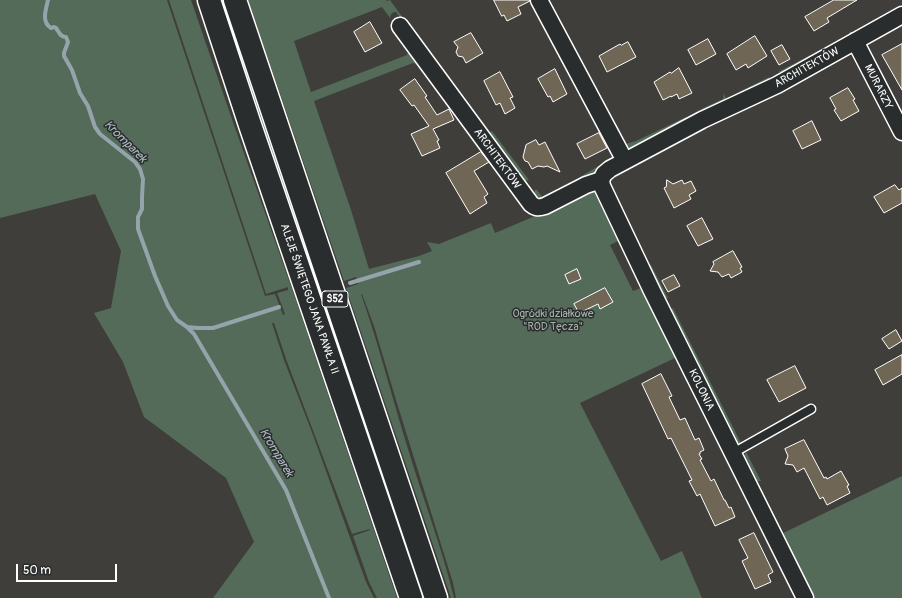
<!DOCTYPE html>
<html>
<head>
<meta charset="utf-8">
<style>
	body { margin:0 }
	#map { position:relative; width:902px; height:598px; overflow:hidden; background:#3f3e3a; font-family:Pangolin,sans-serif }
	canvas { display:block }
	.scale { position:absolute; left:16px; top:564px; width:101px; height:18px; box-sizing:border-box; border:2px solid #fff; border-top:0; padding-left:5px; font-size:12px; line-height:14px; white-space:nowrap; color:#fff; -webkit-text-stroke:3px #2a2d2e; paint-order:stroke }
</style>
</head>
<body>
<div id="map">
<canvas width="902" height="598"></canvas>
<div class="scale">50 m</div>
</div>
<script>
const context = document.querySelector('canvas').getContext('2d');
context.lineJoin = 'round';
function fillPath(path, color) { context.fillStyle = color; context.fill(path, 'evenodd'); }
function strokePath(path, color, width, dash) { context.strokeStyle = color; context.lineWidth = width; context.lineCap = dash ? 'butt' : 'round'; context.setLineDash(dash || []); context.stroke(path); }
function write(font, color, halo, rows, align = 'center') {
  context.font = font + ' Pangolin,sans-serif'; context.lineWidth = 3; context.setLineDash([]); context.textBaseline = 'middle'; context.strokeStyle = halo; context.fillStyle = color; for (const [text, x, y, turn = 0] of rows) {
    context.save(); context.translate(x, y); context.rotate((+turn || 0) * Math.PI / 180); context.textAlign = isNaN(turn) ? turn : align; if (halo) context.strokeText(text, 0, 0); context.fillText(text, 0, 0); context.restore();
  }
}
fillPath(new Path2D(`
	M0,0H167L265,296L275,294L283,315L285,314L277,293L288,290V287L266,294L169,0H191L234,125L297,303L397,598H377L369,582L353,536L370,530V529L352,534L286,359L274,323H272L284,360L313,435L366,582L374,598H213L254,542L226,478L144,417L123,362L94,313L111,308L121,251L95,194L0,218Z
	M217,0H225L428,598H420Z
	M248,0H386L387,1L390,0L408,25H405L396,12H394L391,14L390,18L382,7L294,41L311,92L407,55L410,46L426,67L413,63L314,101L351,210L369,269L419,256L432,251L427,242L439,244L491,223L495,233L594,191L618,241L610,245L633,291L641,288L647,301L653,305L686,368V381L675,358L580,403L661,561L682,551L702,598H456L453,583L396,400L374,326L362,294H361C379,345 392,398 408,449C423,499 442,547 454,598H451L346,288L358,284L356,277L344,281Z
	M822,49V55L783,73L778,72Z
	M769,77V82L742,95L739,92Z
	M598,93L626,144L636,141L686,117V123L632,148L627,147L623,144Z
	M724,93L727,103L701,115L697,111L723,99Z
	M492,131L529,180L521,182L487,134Z
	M605,162L606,166L594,175L539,203L532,195L536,189L544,199Z
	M651,265L668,298L665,299H661L646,269Z
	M673,308L741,443L736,444L670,311Z
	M746,452L761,481L753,482L742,460Z
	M902,476V598H811L781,534Z`), '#536b58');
strokePath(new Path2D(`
	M48,0C46,9 41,22 51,28L54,27L56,28C59,32 60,37 66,37L68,42L64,53V56L72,70L80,93L88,106L95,127L100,134L135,162L140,169L143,179L142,197V209L138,217V229L155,276L168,306L177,320L187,327L194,334L286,490L329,598
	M350,283L419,262
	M187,327L198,328H213L279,307`), '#95a3ab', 4);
const building = new Path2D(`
	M494,0H530V1L518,7L521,14L507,21L504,15L502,16Z
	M834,0H857L827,18L829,22L814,31L805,17Z
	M370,22L382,43L365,52L354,32Z
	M471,33L483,53L466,63L463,57L458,56L456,52L458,47L454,42Z
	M755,36L767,56L748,68L746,64L736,70L727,54Z
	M708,39L716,54L696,65L688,50Z
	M628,42L636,57L607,72L599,56L620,44L621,45Z
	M902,44V90L882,55Z
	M782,45L790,59L779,65L771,51Z
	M679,68L692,93L679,99L677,94L671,97V96L663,100L654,82L670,72L671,73Z
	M555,69L567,94L553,102L550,96L548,97L538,79Z
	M500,72L513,97L510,98L515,108L505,114L500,103L496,105L484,81Z
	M415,79L427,96L425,97L437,115L449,109L454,120L433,129L439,140L437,141L440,148L422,156L411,134L429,126L414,105L412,106L400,90Z
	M848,88L855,99L853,100L859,111L841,121L834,110L836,109L830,98Z
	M812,121L821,140L802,149L793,131Z
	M599,133L607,148L585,159L577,144Z
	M536,140L539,145L545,142L560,172L547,166L544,167L538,166L532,169L528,162L525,161L523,157L526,145Z
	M481,152L489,162L474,171L488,194L484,197L487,203L470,214L446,173Z
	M667,180L673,184L682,180L684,184L691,181L696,191L689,195L691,199L674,208L664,188L666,187Z
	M895,185L899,190L902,188V203L884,213L874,197Z
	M702,218L713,239L698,246L687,226Z
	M733,251L742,267L740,268L742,272L731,278L729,274L722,277L718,272L710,271L714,264L713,262Z
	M577,269L581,279L569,284L565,275Z
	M674,275L680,286L668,292L662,281Z
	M605,288L613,302L600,309L598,304L579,313L574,304Z
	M896,330L902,341L889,349L882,339Z
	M902,355V374L883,385L875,370Z
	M795,366L806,388L779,402L767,380Z
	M661,374L672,396L669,397L680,420L685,418L695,440L699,438L704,450L700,452V454H699L702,459L700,460L711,481L714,479L724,500H725L729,508L731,507L735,517L715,526L700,494L697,496L689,481L692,480L671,438L668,439L642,384Z
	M804,440L824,478L826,477L827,479L841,471L849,485L847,486L850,493L827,505L823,497L820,499L804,468L797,472L793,465L785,464L788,456L785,449Z
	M754,533L773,572L768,575L771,582L755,589L742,561L748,558L739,540Z`);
fillPath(building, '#6f6656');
strokePath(building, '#fff', 1);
const service = new Path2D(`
	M733,453L811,409`);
const minor = new Path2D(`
	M539,0L625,161
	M400,26L531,204C536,208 539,208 545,206L586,185L601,180L604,174L610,169L702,120L777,85L902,15
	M855,41L902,132
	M601,180L602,186L652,291L805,598`);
const motorway = new Path2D(`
	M209,0L250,125L411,598
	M235,0L436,598`);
strokePath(service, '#fff', 11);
strokePath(minor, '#fff', 19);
strokePath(motorway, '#fff', 25);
strokePath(service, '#2a2d2e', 8);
strokePath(minor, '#2a2d2e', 16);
strokePath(motorway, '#2a2d2e', 22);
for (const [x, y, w] of [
	[335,299,26]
]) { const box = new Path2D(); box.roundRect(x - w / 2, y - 8, w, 16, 3); context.fillStyle = '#2a2d2e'; context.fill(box); strokePath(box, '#fff', 1); }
write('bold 10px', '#fff', null, [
	["S52",335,299]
]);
write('11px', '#fff', '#2a2d2e', [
	["ARCHITEKTÓW",807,68,-29],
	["MURARZY",878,87,63],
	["ARCHITEKTÓW",497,159,54],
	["ALEJE ŚWIĘTEGO JANA PAWŁA II",309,299,71],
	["KOLONIA",701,390,64]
]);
write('11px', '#a9b5ac', '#2a2d2e', [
	["Ogródki działkowe",553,314],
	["\"ROD Tęcza\"",553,327]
]);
write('italic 12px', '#afbac0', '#2a2d2e', [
	["Kromparek",125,142,45],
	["Kromparek",276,453,59]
]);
</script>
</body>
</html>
